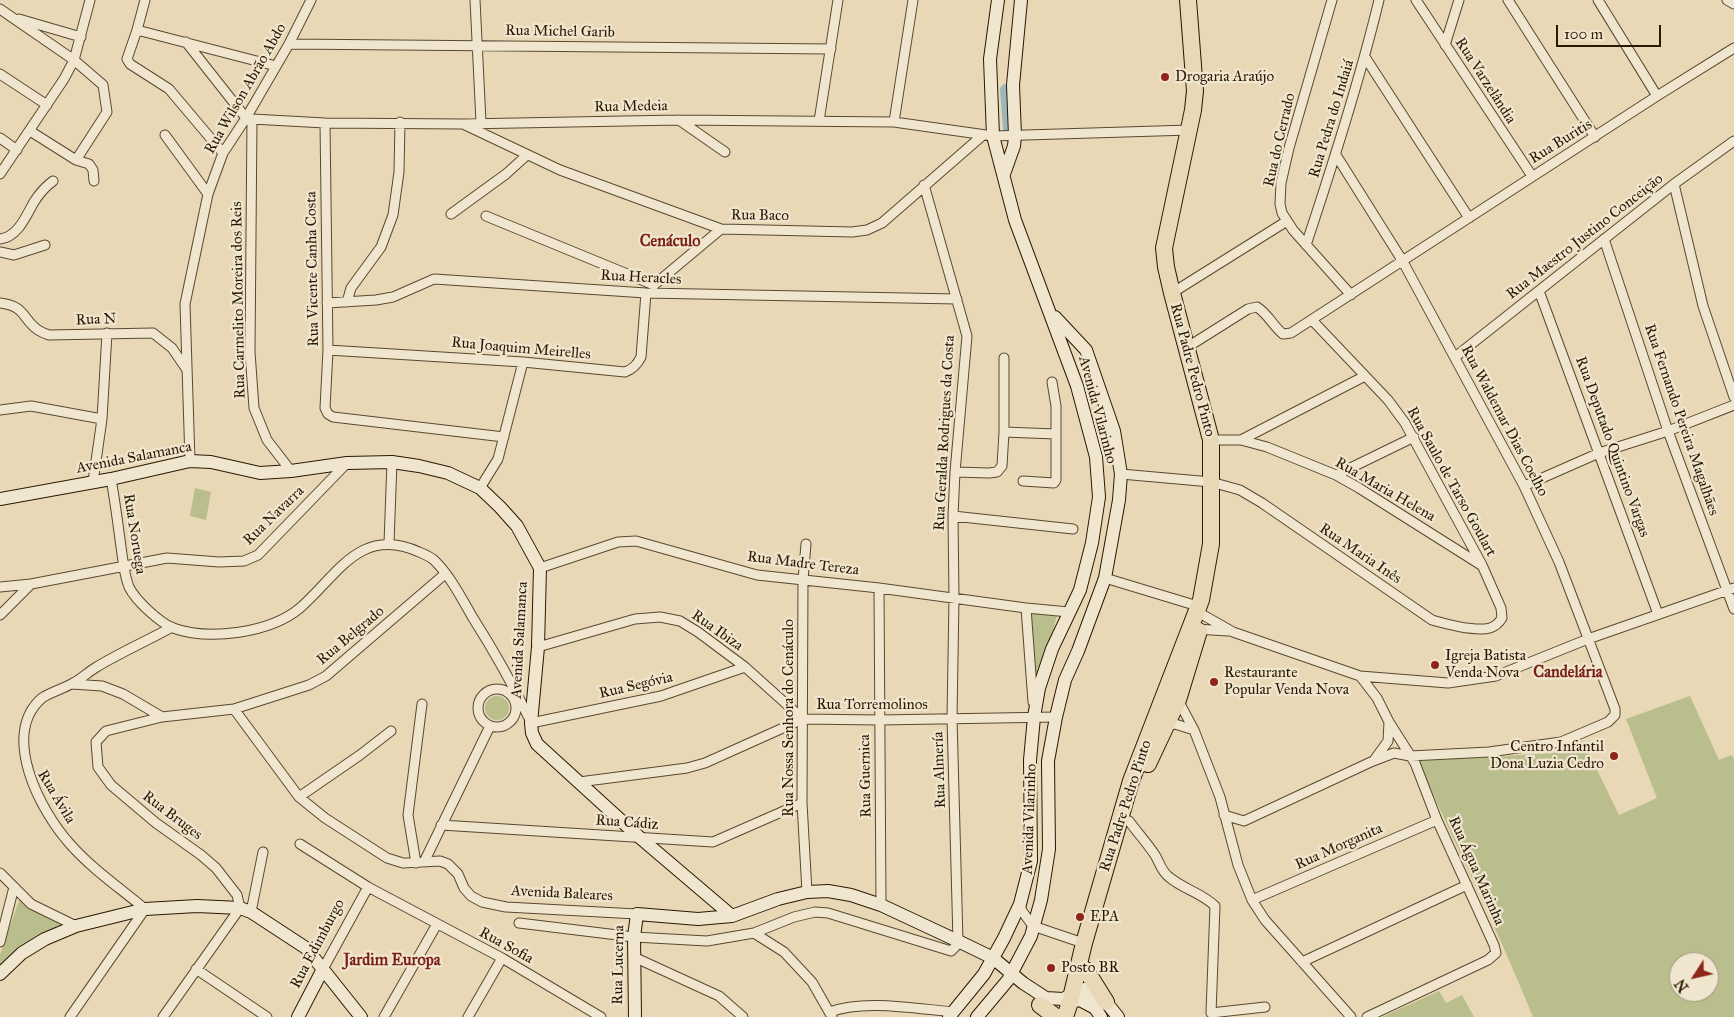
<!DOCTYPE html>
<html>
<head>
<meta charset="utf-8">
<style>
	body { margin:0 }
	#map { position:relative; width:1734px; height:1017px; overflow:hidden; background:#e8d8b6; font-family:"IM FELL Great Primer",serif }
	canvas { display:block }
	.north { position:absolute; left:1669px; top:952px; width:50px; height:50px; box-sizing:border-box; background:#f0e6d0; border:1px solid #a1947d; border-radius:50%; rotate:235deg; font-size:14px; font-weight:700; line-height:20px; text-align:center; color:#2a1801 }
	.north::after { content:''; display:block; margin:auto; width:18px; height:22px; background:#8f2418; clip-path:polygon(50% 0,100% 100%,50% 72%,0 100%) }
	.scale { position:absolute; left:1556px; top:25px; width:105px; height:22px; box-sizing:border-box; border:2px solid #2a1801; border-top:0; padding-left:6px; font-size:15px; line-height:18px; white-space:nowrap; color:#2a1801; -webkit-text-stroke:4px #f0e6d0; paint-order:stroke }
</style>
</head>
<body>
<div id="map">
<canvas width="1734" height="1017"></canvas>
<div class="north">N</div>
<div class="scale">100 m</div>
</div>
<script>
const context = document.querySelector('canvas').getContext('2d');
context.lineJoin = 'round';
function fillPath(path, color) { context.fillStyle = color; context.fill(path, 'evenodd'); }
function strokePath(path, color, width, dash) { context.strokeStyle = color; context.lineWidth = width; context.lineCap = dash ? 'butt' : 'round'; context.setLineDash(dash || []); context.stroke(path); }
function write(font, color, halo, rows, align = 'center') {
  context.font = font + ' "IM FELL Great Primer",serif'; context.lineWidth = 4.5; context.setLineDash([]); context.textBaseline = 'middle'; context.strokeStyle = halo; context.fillStyle = color; for (const [text, x, y, turn = 0] of rows) {
    context.save(); context.translate(x, y); context.rotate((+turn || 0) * Math.PI / 180); context.textAlign = isNaN(turn) ? turn : align; if (halo) context.strokeText(text, 0, 0); context.fillText(text, 0, 0); context.restore();
  }
}
fillPath(new Path2D(`
	M195,488L211,492L206,520L190,516Z
	M1028,610L1057,615L1035,707Z
	M485 708a12 12 0 1 1 24 0a12 12 0 1 1-24 0Z
	M1690,696L1719,760L1732,755L1734,760V1017H1533C1498,930 1456,846 1418,761L1553,753L1583,741L1619,815L1657,798L1626,719ZM1679,962H1709V992H1679Z
	M20,898L67,925L0,970V954Z
	M1439,991L1446,1003L1462,995L1474,1017H1382Z`), '#b9be8c');
strokePath(new Path2D(`
	M1006,90L1009,128`), '#9cb7ba', 12);
const street = new Path2D(`
	M145,0L137,30L127,59L130,64L169,89L223,153
	M475,0L481,122
	M1332,0L1289,148L1281,183L1280,204L1282,213L1293,230L1351,295
	M1416,0L1532,176
	M1508,0L1595,137
	M1598,0L1657,96
	M1727,0L1734,4
	M0,9L74,60L103,85L107,112L76,160
	M19,19L81,37
	M137,30L276,66
	M186,42L246,118L252,119L325,123L463,124L679,120L894,122L993,136L1190,130
	M289,44L831,49
	M1445,45L1459,0
	M1365,57L1469,218
	M0,74L47,105
	M252,119L250,352L254,408L267,440L291,471
	M679,120L725,152
	M819,121L838,0
	M894,122L913,0
	M325,123L328,350L325,408L328,414L333,417L504,437
	M463,124L560,170L721,229L852,232L867,230L882,223L983,135
	M30,131L76,160L89,164L93,170L94,181
	M165,135L208,194
	M0,138L17,150
	M0,174L64,79L74,60L90,0
	M1674,184L1703,306L1734,397
	M451,214L506,174L527,155
	M486,216L654,285
	M0,239C18,237 26,216 34,202C39,194 45,187 53,181
	M1604,239L1668,431L1734,609
	M1306,245C1333,164 1359,83 1379,0
	M0,252L14,255L45,245
	M654,285L721,229
	M1539,291L1658,614
	M1172,293L1287,221
	M347,302L351,288L381,247L393,215L399,172L400,122
	M0,303C26,306 22,319 38,330C41,332 46,334 49,335L153,333L172,348L187,370
	M327,303L376,300L393,297L434,279L646,293L957,299
	M1186,348L1248,309L1257,307C1268,314 1273,326 1283,334L1291,333L1657,96L1734,48
	M328,350L523,362L625,372C633,369 637,365 641,357L646,293
	M1455,357L1674,184L1734,141
	M1052,382L1056,406V434
	M0,410L31,406L102,419
	M1004,432L1056,434V480L1054,483L1023,481
	M1211,440H1241L1267,447L1336,475L1359,488L1481,565
	M1241,440L1365,376
	M190,461L185,304L208,194L223,153L246,118L289,44L311,0
	M955,472L989,473L997,472L1002,466L1004,432V358
	M1121,474L1211,482L1240,490L1262,503L1432,620C1446,624 1475,632 1490,628C1496,626 1499,623 1502,618L1501,608L1482,565L1405,423L1388,400L1312,320
	M1336,475L1414,437
	M111,479C115,501 118,524 121,547C123,560 124,575 129,587C136,601 159,622 173,628C209,641 270,633 300,608C337,576 360,525 419,552C424,554 431,557 435,561C451,577 462,599 473,618C494,651 513,685 530,720
	M93,482L102,419L107,333
	M1524,486L1599,453L1668,431L1734,405
	M480,488L498,459L523,362
	M953,516L1073,529
	M389,543L392,462
	M806,544L803,580L802,803L807,892
	M540,568L618,542L636,541L757,575L879,588L1026,608L1069,612
	M1105,578L1191,604L1197,608L1203,615L1233,632L1360,676L1448,683L1496,676L1588,639L1734,588
	M0,587L31,584L167,558L219,562L244,561L258,555L347,463
	M879,588L881,905
	M1026,608L1033,702
	M0,615L31,584
	M1196,629L1228,631
	M538,647L635,619L660,617L680,621L698,632L745,667L803,719
	M1360,676L1377,698L1389,722L1415,763L1437,820L1494,945L1496,953L1488,960L1367,1017
	M72,684L102,686L123,694L162,717
	M478 708a19 19 0 1 1 38 0a19 19 0 1 1-38 0Z
	M1178,700L1194,730L1220,797L1238,865L1252,900L1265,920L1351,1017
	M234,709L299,797L325,818L387,858L403,863L440,861L448,864L458,874L464,888L471,896L482,902L506,907L637,914
	M531,723L661,696L745,667
	M1166,726L1175,724L1194,730
	M1375,759L1388,741L1389,722
	M579,782L687,768L705,763L803,719L879,720L1056,717
	M299,797L360,755L391,731
	M1224,815L1244,821L1373,761L1394,753L1410,756L1489,752L1561,742L1608,722L1615,715V709L1559,562L1524,486L1402,260L1336,155
	M1129,821C1137,832 1147,843 1155,855C1160,863 1161,871 1169,877C1183,889 1202,893 1215,906L1211,1013L1265,1007
	M441,825L713,842L802,803
	M300,844L368,887L502,958L601,1017
	M424,862L490,726
	M416,863L408,815L422,704
	M0,873L31,904L76,926
	M1252,900L1437,820
	M1020,904L1022,911L1033,926L1086,944
	M251,912L263,852
	M519,923L634,937L707,941L754,933L794,917L815,912L828,913L951,951L956,946L958,941L952,718L954,598L953,516L955,472L967,336L924,185
	M754,933L784,952L812,982L832,1017
	M0,942L14,887
	M636,958L719,996L743,1017
	M1302,962L1467,885
	M196,969L267,1017
	M323,969L368,887
	M830,1012C864,999 917,1009 954,1012
	M70,1017L145,909C120,888 92,869 70,844C40,811 0,734 42,698C51,692 63,689 73,683C81,679 87,673 95,668C119,653 147,641 172,627
	M163,1017L240,908L237,895L216,868L201,855L156,823L111,785L98,767L96,742L106,731L162,717L234,709L309,685L326,676L445,574
	M384,1017L437,924
	M468,1017L502,958`);
const secondary = new Path2D(`
	M1004,174L1014,146L1015,136L1013,85L1021,0
	M0,499L111,479L190,461L211,462L260,473L291,471L347,463L392,462L419,466L448,473L480,488L500,507L517,526L540,568L538,647L531,723L532,733L537,744L638,836L732,916
	M0,974L22,953L45,939L76,926L145,909L197,906L240,908L251,912L306,948L361,1017
	M1066,1003L1080,1000L1095,1008L1101,1017
	M298,1017L323,969
	M635,1017L634,937L637,914L698,919L732,916L778,899L807,892L828,891L851,895L881,905L958,941L993,958L1023,983L1046,998L1063,999L1084,989L1106,1002L1118,1017
	M949,1017L984,974L1004,938L1020,904L1031,861L1030,760L1034,717L1039,688L1052,649L1080,590L1092,543L1099,497L1096,457L1077,386L1015,220L993,136L990,59L998,0
	M977,1017L1008,980L1031,936L1041,900L1049,849L1048,761L1056,717L1065,680L1078,651L1105,578L1119,500L1121,474L1114,431L1086,350L1055,317`);
const highway = new Path2D(`
	M1148,764L1178,700L1199,631
	M1086,970L1106,1002
	M1040,1005L1056,1017
	M1065,1017L1070,1002L1084,943L1131,781L1201,600L1211,544V440L1172,293L1166,267L1164,248L1193,110L1195,91L1188,0`);
strokePath(street, '#5a482e', 11);
strokePath(secondary, '#2a1801', 14);
strokePath(highway, '#2a1801', 18);
strokePath(street, '#f0e6d0', 9);
strokePath(secondary, '#f0e6d0', 12);
strokePath(highway, '#e8d8b6', 16);
for (const [x, y, r, color] of [
	[1165,77,5,"#8f2418"],
	[1435,665,5,"#8f2418"],
	[1214,682,5,"#8f2418"],
	[1614,756,5,"#8f2418"],
	[1080,917,5,"#8f2418"],
	[1051,968,5,"#8f2418"]
]) { const dot = new Path2D(); dot.arc(x, y, r, 0, 2 * Math.PI); context.fillStyle = color; context.fill(dot); strokePath(dot, '#f0e6d0', 2); }
write('15px', '#2a1801', '#f0e6d0', [
	["Rua Michel Garib",560,32,1],
	["Rua Varzelândia",1485,81,57],
	["Rua Wilson Abrão Abdo",246,89,-60],
	["Rua Medeia",631,107,-1],
	["Rua Pedra do Indaiá",1332,119,-73],
	["Rua do Cerrado",1280,140,-77],
	["Rua Buritis",1561,142,-32],
	["Rua Baco",760,216,1],
	["Rua Maestro Justino Conceição",1585,237,-38],
	["Rua Vicente Canha Costa",313,269,-91],
	["Rua Heracles",641,278,3],
	["Rua Carmelito Moreira dos Reis",239,300,-91],
	["Rua N",96,320,-2],
	["Rua Joaquim Meirelles",521,349,5],
	["Rua Padre Pedro Pinto",1192,370,75],
	["Avenida Vilarinho",1097,410,75],
	["Rua Fernando Pereira Magalhães",1681,420,71],
	["Rua Waldemar Dias Coelho",1504,421,62],
	["Rua Geralda Rodrigues da Costa",945,433,-87],
	["Rua Deputado Quintino Vargas",1612,447,70],
	["Avenida Salamanca",134,458,-11],
	["Rua Saulo de Tarso Goulart",1451,482,61],
	["Rua Maria Helena",1385,490,30],
	["Rua Navarra",274,516,-44],
	["Rua Noruega",134,534,81],
	["Rua Maria Inês",1360,554,34],
	["Rua Madre Tereza",803,564,7],
	["Rua Ibiza",717,631,35],
	["Rua Belgrado",351,636,-40],
	["Avenida Salamanca",520,640,-87],
	["Rua Segóvia",636,686,-13],
	["Rua Torremolinos",872,705],
	["Rua Nossa Senhora do Cenáculo",789,718,-90],
	["Rua Almería",940,770,-92],
	["Rua Guernica",866,776,-91],
	["Rua Ávila",56,797,59],
	["Rua Padre Pedro Pinto",1126,806,-72],
	["Rua Bruges",172,816,37],
	["Avenida Vilarinho",1030,819,-88],
	["Rua Cádiz",627,823,4],
	["Rua Morganita",1339,847,-24],
	["Rua Água Marinha",1476,871,66],
	["Avenida Baleares",562,894,3],
	["Rua Edimburgo",318,944,-62],
	["Rua Sofia",506,946,29],
	["Rua Lucerna",619,965,-89]
]);
write('15px', '#2a1801', '#f0e6d0', [
	["Drogaria Araújo",1175,77],
	["Igreja Batista",1445,656],
	["Venda Nova",1445,673],
	["Restaurante",1224,673],
	["Popular Venda Nova",1224,690],
	["Centro Infantil",1604,747,"right"],
	["Dona Luzia Cedro",1604,764,"right"],
	["EPA",1090,917],
	["Posto BR",1061,968]
], 'left');
write('bold 16px', '#7a1f14', '#f0e6d0', [
	["Cenáculo",670,242],
	["Candelária",1568,673],
	["Jardim Europa",392,961]
]);
</script>
</body>
</html>
